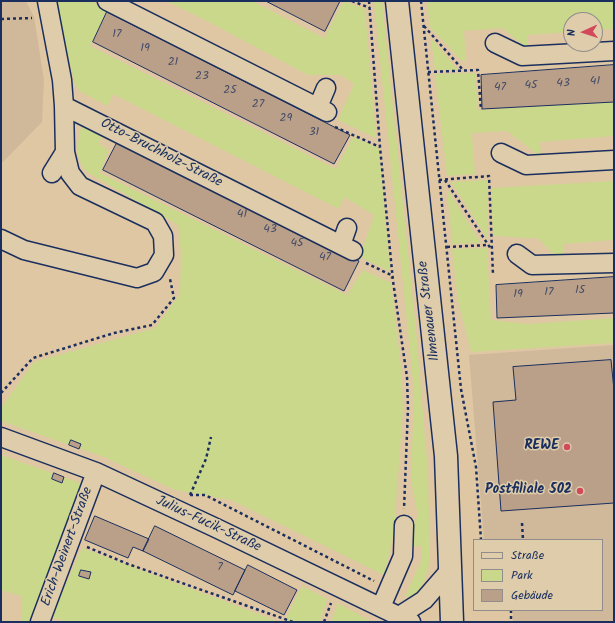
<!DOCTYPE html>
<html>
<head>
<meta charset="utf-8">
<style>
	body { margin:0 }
	#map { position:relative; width:615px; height:623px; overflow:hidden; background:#dfc7a3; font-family:Kalam,sans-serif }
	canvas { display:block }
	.frame { position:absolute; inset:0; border:2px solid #1b2f5e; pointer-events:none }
	.legend { position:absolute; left:473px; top:539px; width:130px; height:72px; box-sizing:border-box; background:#deccaa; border:1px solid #908d8c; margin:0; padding:5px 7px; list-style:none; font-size:12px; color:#1b2f5e }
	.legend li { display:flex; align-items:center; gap:8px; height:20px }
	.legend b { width:20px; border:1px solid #908d8c }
	.north { position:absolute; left:563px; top:12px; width:40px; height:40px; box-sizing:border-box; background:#deccaa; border:1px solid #908d8c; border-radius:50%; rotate:267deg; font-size:11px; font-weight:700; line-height:16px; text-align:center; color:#1b2f5e }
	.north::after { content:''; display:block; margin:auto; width:14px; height:18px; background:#d1495b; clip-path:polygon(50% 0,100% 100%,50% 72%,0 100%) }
</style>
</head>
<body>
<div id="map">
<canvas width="615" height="623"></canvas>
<div class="frame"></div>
<ul class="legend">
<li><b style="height:5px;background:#deccaa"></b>Straße</li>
<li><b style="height:11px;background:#cad88c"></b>Park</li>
<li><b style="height:11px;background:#baa088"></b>Gebäude</li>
</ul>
<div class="north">N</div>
</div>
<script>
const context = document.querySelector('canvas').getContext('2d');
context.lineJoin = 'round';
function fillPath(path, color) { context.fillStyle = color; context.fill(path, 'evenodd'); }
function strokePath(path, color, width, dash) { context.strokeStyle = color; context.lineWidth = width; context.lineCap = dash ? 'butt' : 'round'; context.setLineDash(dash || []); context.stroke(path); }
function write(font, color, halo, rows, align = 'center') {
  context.font = font + ' Kalam,sans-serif'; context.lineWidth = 3; context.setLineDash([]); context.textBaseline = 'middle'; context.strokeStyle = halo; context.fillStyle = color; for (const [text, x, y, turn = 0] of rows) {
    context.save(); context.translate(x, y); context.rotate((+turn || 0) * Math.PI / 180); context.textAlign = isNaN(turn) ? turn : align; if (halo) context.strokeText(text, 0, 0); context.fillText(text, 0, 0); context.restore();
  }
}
fillPath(new Path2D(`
	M1,1H26L34,17L44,80L42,122L1,164Z
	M614,345V622H513V610H602V540H484L469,355Z`), '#d0b89a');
fillPath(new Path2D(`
	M56,1H90L108,10L90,46L336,169L353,137L379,148L390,269L389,271L360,257L374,215L344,197L339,209L113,94L108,106L81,92L75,85Z
	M166,1H252L324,38L344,1L365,9L376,138L338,120L354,84L341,75H308L205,20Z
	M374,1H382L415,320L428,473L430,562L424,582L415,596L405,597L422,559V546H411V528L418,516L411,480L414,391Z
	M427,1H614V29L595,30V20H571V32L527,35L528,49L502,28L464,31L466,61H462L430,27Z
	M431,38L458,70H435Z
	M475,73L478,110L614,102V136L540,142L541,157L507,131L472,133L475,174L447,176L435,74Z
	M82,123L103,133L99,144L109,150L100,173L347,295L363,270L391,283L401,367L403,408L394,532L384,575L231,500L175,490L104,457L1,421V408L34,362L155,328L180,294L181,252L178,225L87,172C73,156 78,143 82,123Z
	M487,180L488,239L451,182Z
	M614,181V240L563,244V258L558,259L538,238C522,239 509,236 493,236L491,188Z
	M447,189L481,243L452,244Z
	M487,248L491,320L528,324L614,318V343L471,352L458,301L452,249Z
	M1,455L86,485L35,622H22L21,596L1,590Z
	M82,548L280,622H68L51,617Z
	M302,586L327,599L320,622H284Z
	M338,603L372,622H331Z`), '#cad88c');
const building = new Path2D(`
	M266,1H340L325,31Z
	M107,12L350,135L334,164L93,42Z
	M614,65V102L482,109L481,75Z
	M119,139L359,261L344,291L103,170Z
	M614,277V313L497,318L496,285Z
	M611,360L614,390V503L501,511L493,402L516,400L513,367Z
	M71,440L81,444L79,449L69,445Z
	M54,473L64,477L62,483L52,479Z
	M95,516L149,539L143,551L133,547L128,558L85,540Z
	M155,526L245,570L233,595L143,551Z
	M248,565L297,590L284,615L235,591Z
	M81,570L91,572L89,579L79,576Z`);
fillPath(building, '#baa088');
strokePath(building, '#1b2f5e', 1);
const minor = new Path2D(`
	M107,1L327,112
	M495,43L522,56L614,51
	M64,106L353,251
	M318,107L326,88
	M501,153L526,165L614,160
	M52,173L65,152
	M1,239L24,250L137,278L154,272L164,255L163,236L155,222L80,186L70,173L65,152L64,106L62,80L47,1
	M341,245L347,228
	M517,254L532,265L614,263
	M1,437L96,472L216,528L411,622
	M381,607L403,556L404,525
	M399,616L424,600L451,569
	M40,622L96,472`);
const major = new Path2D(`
	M397,1L446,456L452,622`);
strokePath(minor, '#1b2f5e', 21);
strokePath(major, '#1b2f5e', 25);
strokePath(new Path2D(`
	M352,1L370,8
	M369,1L380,147L393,281L407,377L408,408L404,509
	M421,1L461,389L476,467L481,540
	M1,19L32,18
	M424,26L463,70
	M428,72L478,70L481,110
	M335,127L380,147
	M439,180L489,176L493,275
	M445,180L491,249
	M447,247L488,245
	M366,263L391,275L392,278
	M1,393L33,358L114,333L152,325L174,298L170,279
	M190,495H205L374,581
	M190,495L206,459L211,437
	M522,523L523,540
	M87,547L128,564L293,622
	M511,610V622
	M324,622L331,603`), '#1b2f5e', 2.5, [3, 3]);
strokePath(minor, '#deccaa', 18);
strokePath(major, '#deccaa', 22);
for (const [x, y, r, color] of [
	[567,447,4,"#d1495b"],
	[580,491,4,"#d1495b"]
]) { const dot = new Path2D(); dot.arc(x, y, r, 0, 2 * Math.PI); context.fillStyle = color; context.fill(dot); strokePath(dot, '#deccaa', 1.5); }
write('12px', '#434b68', null, [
	["17",117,35],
	["19",145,49],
	["21",173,63],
	["23",202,77],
	["41",595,82],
	["43",563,84],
	["45",531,86],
	["47",500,88],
	["25",230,91],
	["27",258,105],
	["29",286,119],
	["31",314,133],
	["41",242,215],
	["43",270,230],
	["45",297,244],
	["47",325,258],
	["15",580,291],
	["17",549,293],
	["19",518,295],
	["7",220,568]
]);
write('14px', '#1b2f5e', '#deccaa', [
	["Otto-Bruchholz-Straße",161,154,27],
	["Ilmenauer Straße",430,311,-97],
	["Julius-Fucik-Straße",208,525,25],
	["Erich-Weinert-Straße",68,547,-70]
]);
write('bold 14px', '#1b2f5e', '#deccaa', [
	["REWE",559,447],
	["Postfiliale 502",572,491]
], 'right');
</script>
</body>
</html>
